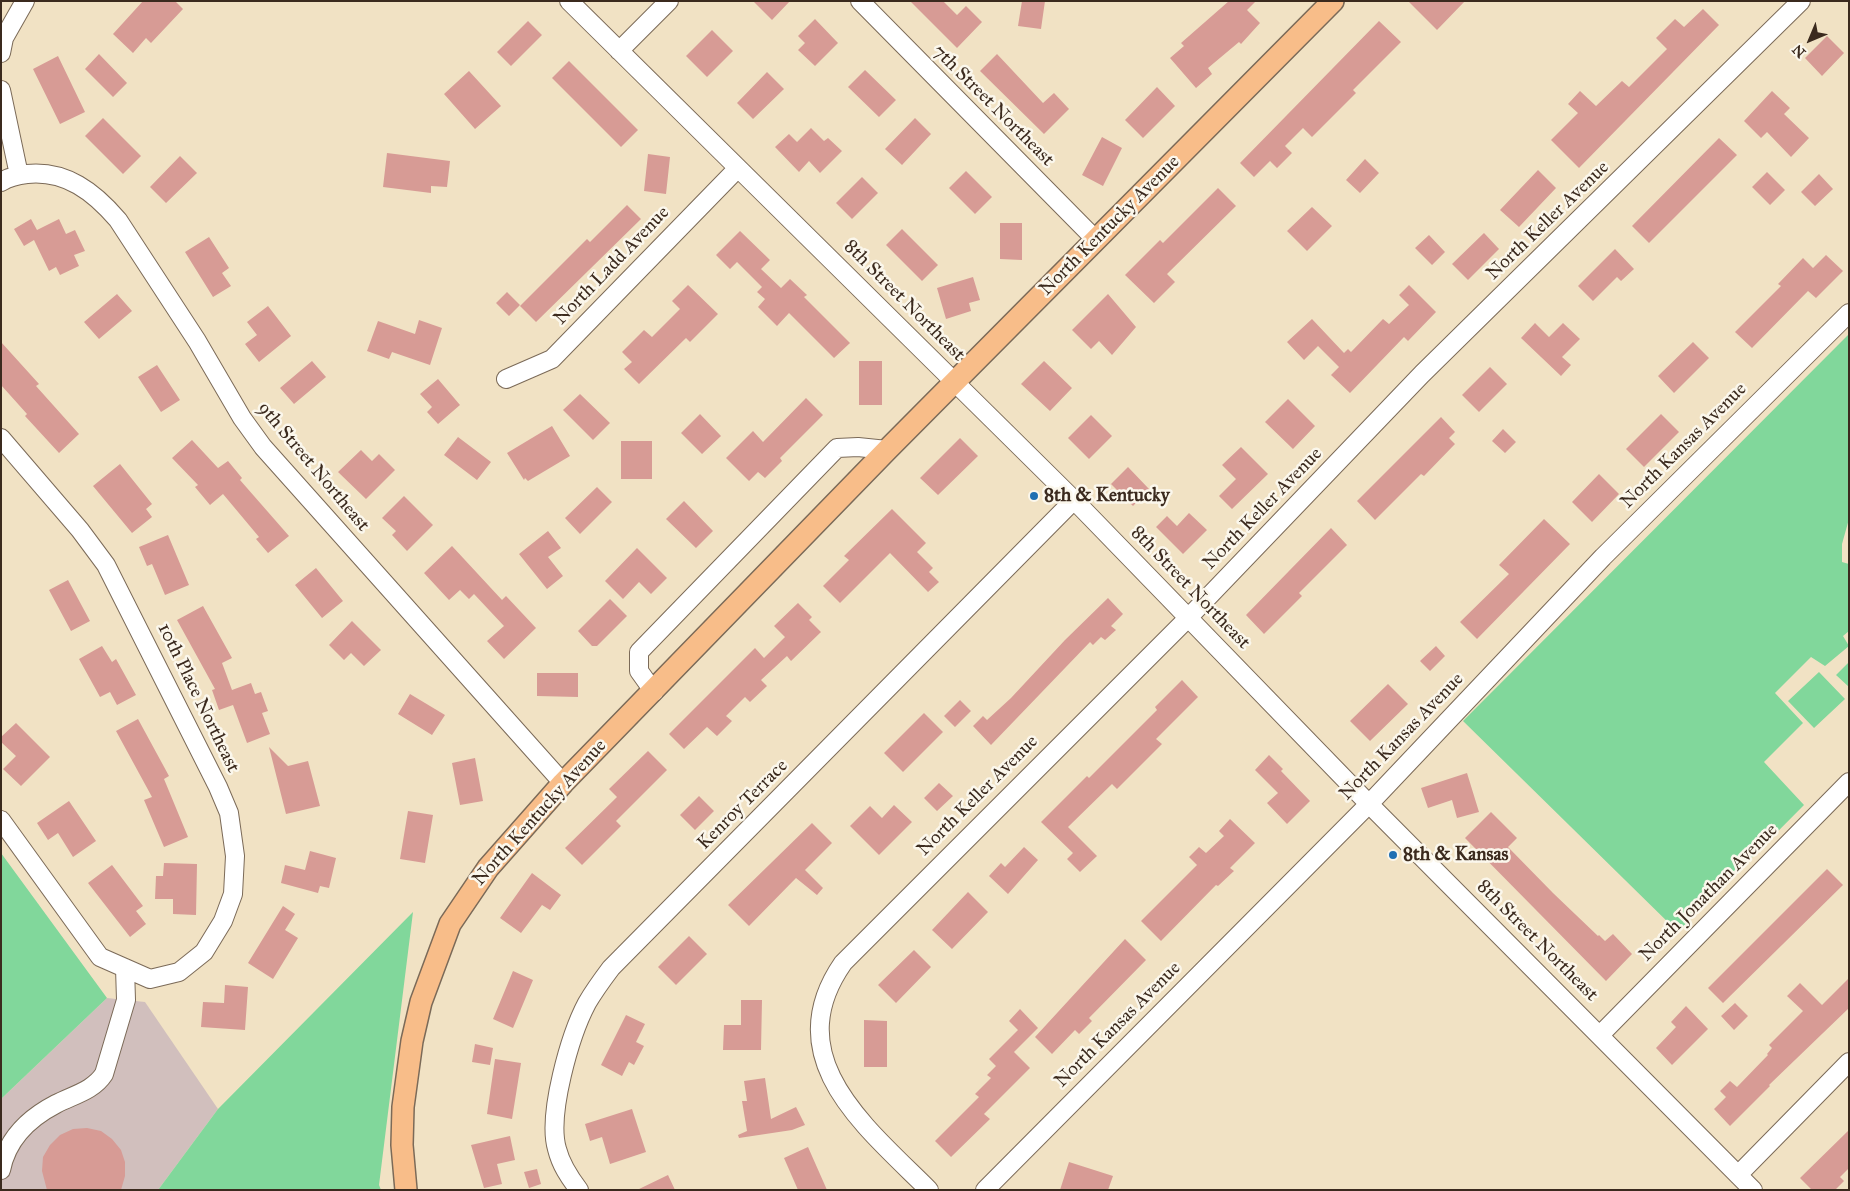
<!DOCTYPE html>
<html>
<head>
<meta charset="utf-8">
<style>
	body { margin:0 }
	#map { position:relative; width:1850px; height:1191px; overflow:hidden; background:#f1e2c4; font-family:"IM FELL Great Primer",serif }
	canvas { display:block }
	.frame { position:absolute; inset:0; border:2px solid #3b2a1e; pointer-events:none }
	.north { position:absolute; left:1785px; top:15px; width:50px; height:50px; -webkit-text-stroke:4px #fbf7ec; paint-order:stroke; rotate:225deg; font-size:14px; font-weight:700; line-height:20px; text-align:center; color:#3b2a1e }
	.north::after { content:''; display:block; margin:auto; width:18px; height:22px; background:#3b2a1e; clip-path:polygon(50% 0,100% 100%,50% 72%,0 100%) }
</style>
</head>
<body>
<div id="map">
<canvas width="1850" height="1191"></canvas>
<div class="frame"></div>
<div class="north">N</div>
</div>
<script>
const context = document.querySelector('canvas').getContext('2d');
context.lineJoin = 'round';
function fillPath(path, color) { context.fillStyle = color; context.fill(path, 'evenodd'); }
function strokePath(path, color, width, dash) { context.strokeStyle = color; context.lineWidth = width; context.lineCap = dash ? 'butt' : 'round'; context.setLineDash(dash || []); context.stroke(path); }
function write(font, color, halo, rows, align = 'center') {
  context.font = font + ' "IM FELL Great Primer",serif'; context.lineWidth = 5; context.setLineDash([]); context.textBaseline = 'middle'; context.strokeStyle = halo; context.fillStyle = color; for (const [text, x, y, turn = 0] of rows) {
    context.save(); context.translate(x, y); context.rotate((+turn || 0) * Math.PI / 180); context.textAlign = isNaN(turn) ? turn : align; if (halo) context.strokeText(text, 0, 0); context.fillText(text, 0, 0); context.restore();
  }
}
fillPath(new Path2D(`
	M107,998L145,1002L218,1109L158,1190H1V1099Z`), '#d1bfbd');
fillPath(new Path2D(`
	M1849,334V519L1842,544V562L1849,564V631L1843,636L1849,646L1825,666L1811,657L1775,693L1803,723L1764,762L1804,805L1678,932L1463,721Z
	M1849,662V687L1836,675Z
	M1819,672L1845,699L1814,728L1788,701Z
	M1,853L107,998L1,1099Z
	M413,912L379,1185L381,1190H158L218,1109Z`), '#81d79b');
fillPath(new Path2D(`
	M143,1H175L183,9L151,43L146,38L133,53L113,34Z
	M753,1H790L772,20Z
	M910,1H943L957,15L966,6L982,22L957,48Z
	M1022,1H1045L1041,29L1018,26Z
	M1229,1H1256L1247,10L1260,23L1241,44L1239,42L1208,68L1212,74L1196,88L1170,58L1184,46L1181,43Z
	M1408,1H1465L1437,30Z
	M1703,9L1719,25L1579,168L1551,140L1578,113L1568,104L1580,91L1596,106L1622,81L1629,87L1667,49L1656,38L1675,19L1684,27Z
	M815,19L838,43L815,66L798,50L805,43L798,36Z
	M528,21L542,35L511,66L497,52Z
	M1379,21L1401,42L1353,90L1356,93L1312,137L1303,128L1285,146L1292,153L1277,168L1270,161L1254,177L1240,163Z
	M712,30L733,51L707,77L686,56Z
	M1827,36L1844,53L1822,76L1805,58Z
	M99,54L127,83L113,97L85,69Z
	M997,54L1043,103L1054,93L1069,109L1044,134L980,71Z
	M58,56L85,112L60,124L33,69Z
	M569,61L638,130L621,147L552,78Z
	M865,70L896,100L879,117L848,87Z
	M469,71L501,106L475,129L444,94Z
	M767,72L784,89L753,119L737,103Z
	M1157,87L1175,106L1143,138L1125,120Z
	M1772,91L1790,108L1784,114L1809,138L1791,157L1767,132L1761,138L1744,121Z
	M103,118L141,156L123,174L85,136Z
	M915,118L931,134L902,165L885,149Z
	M811,128L824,141L828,138L842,151L820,173L809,161L799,172L775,147L789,134L797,142Z
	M1102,137L1122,148L1103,186L1082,175Z
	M1719,138L1737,155L1649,243L1632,226Z
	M387,153L450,161L447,187L431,186V193L383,187Z
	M648,154L670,157L666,194L644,191Z
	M180,156L197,173L166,203L150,187Z
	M1365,159L1379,173L1360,193L1346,180Z
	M1538,170L1556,188L1519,227L1500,210Z
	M966,171L992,197L975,214L949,188Z
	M1767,172L1785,190L1770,205L1752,187Z
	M1819,174L1833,189L1815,206L1801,192Z
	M862,177L878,193L852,219L836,203Z
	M1218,188L1236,206L1167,274L1175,282L1154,303L1125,275L1160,240L1163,243Z
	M627,205L641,219L536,322L520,306L587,239L590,242Z
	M1312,207L1332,226L1307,251L1287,231Z
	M31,219L37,230L59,219L66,234L75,230L85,251L74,255L79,266L60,275L56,267L49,271L34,240L24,246L14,229Z
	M1000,223H1022V260L1000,259Z
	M902,229L938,265L922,281L886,245Z
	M740,231L770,260L761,269L781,288L790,279L807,295L804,297L850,343L834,358L789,313L777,326L758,307L765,299L757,292L762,287L737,262L730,269L716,255Z
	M1484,233L1499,249L1468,280L1452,264Z
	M1429,235L1445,252L1432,265L1415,248Z
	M209,237L229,268L222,273L231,286L213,297L185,252Z
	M1615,249L1634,269L1621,281L1617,277L1593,301L1578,286Z
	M1826,255L1843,271L1816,298L1808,291L1752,348L1735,332L1781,286L1778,284L1803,258L1813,268Z
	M973,277L980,300L969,303L971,311L946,319L937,288Z
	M688,285L718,314L690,342L686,338L639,384L624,369L632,362L622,352L644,330L652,337L680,309L672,301Z
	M1409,285L1436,312L1408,341L1404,337L1350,393L1331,375L1339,367L1318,346L1304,360L1287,342L1312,319L1344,353L1348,349L1351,352L1383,319L1389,324L1409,305L1399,295Z
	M507,292L520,305L509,316L496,303Z
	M117,294L132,311L99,339L84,322Z
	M1108,294L1136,327L1112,355L1099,341L1091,349L1072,330Z
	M268,306L291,336L259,362L245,344L257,335L247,322Z
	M419,320L442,328L430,365L392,352L389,359L367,351L378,321L415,334Z
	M1535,323L1549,337L1563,323L1580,339L1562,357L1571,365L1561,376L1521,338Z
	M1,342L39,384L36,386L79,434L59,453L25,416L27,414L1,385Z
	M1693,342L1709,358L1674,393L1658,376Z
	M312,361L326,377L294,404L280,388Z
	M859,361H882V405H859Z
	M1044,361L1072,388L1050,411L1021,384Z
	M157,365L180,400L161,412L138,377Z
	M1490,367L1507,384L1479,412L1462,395Z
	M438,379L460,405L438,424L427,412L432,407L420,394Z
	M580,394L610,423L593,440L563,410Z
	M806,398L823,415L780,458L782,461L765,478L758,472L749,481L726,458L753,431L763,442Z
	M1288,399L1315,426L1293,449L1265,422Z
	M700,414L721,436L702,454L681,433Z
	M1661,414L1679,432L1644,467L1626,449Z
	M1091,415L1112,436L1089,459L1068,438Z
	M1441,417L1455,432L1449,438L1455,444L1424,476L1421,474L1375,520L1357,501Z
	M552,426L570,456L528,481L525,478L524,480L507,453Z
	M1503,429L1516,442L1505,453L1492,441Z
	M458,437L491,462L477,480L444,455Z
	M960,438L978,456L938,495L920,478Z
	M192,440L218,468L228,461L242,478L240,480L289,536L268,553L256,539L259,537L223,494L210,505L195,487L198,485L172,458Z
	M621,441H652V479H621Z
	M1241,447L1268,474L1232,509L1219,496L1236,479L1222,465Z
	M361,450L372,461L379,454L395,470L366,499L338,472Z
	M120,464L152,504L146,509L152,517L132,533L93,486Z
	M1128,467L1149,489L1133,506L1111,484Z
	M1599,474L1619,494L1592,522L1572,502Z
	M597,487L612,502L580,534L565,518Z
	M404,496L433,525L407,551L392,535L396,531L382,518Z
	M684,501L713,531L696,548L666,519Z
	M892,509L926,543L917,552L933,568L929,572L939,582L928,592L890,553L840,603L823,586L849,560L844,556Z
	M1189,513L1207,530L1183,554L1156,527L1167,516L1177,526Z
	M1544,519L1570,544L1477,639L1460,622L1509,574L1499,565Z
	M1331,528L1347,545L1299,593L1302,596L1264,634L1246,615Z
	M548,531L561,548L548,557L563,576L547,589L519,554Z
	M168,535L189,585L165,595L152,564L147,566L139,547Z
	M452,546L502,600L506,596L536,628L504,659L487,641L504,626L474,594L469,599L460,590L449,600L424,573Z
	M637,548L667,578L651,594L639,582L623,599L605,581Z
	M316,568L343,601L322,618L295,585Z
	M68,580L90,621L71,631L49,590Z
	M1108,598L1123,614L1111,626L1116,630L1105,640L1101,637L1093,645L1090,642L991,745L973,726L983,716L987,720L1011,698L1065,640Z
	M610,599L627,616L597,646H592L578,631Z
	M798,603L812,617L809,620L821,632L791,661L787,656L761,680L767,686L750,702L745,697L726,716L732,721L717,736L707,727L684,749L669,734L755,648L764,658L785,637L774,626Z
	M203,606L232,658L222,663L232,690L251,683L255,694L261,692L268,711L262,713L270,734L247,743L233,705L219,710L212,690L215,689L177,620Z
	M352,621L381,650L364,666L351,653L344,660L329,645Z
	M102,646L112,662L116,659L136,695L117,705L110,692L100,697L79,659Z
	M1436,646L1445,656L1430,671L1420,661Z
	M537,673H578V697L537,696Z
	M1182,680L1198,697L1156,739L1162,744L1117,789L1112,784L1068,827L1097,856L1080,872L1067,859L1073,853L1041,822L1087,776L1089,778L1157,710L1155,707Z
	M1388,684L1408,704L1370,741L1350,721Z
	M410,694L445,715L432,735L398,714Z
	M960,700L971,711L955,727L944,716Z
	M924,713L943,732L903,772L884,753Z
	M138,719L169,776L164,779L188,837L164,847L144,800L152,797L116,731Z
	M16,723L50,757L21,786L3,769L16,756L1,742V737Z
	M269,747L288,766L308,761L320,806L286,814Z
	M648,751L667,770L616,821L621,826L582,865L565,848L617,797L609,789Z
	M1269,755L1283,769L1281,771L1310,801L1287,824L1267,803L1278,793L1255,770Z
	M475,758L483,801L460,805L452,763Z
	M1467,773L1479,812L1457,818L1452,800L1428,808L1421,788Z
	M939,783L953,796L937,811L924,798Z
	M699,796L714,811L695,830L680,815Z
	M69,801L96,841L73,857L58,833L48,840L37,823Z
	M894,805L912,822L879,855L850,826L870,806L882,818Z
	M408,811L433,815L425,863L400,859Z
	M1491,812L1517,838L1508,847L1553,893L1598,936L1599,935L1605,941L1613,934L1632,954L1606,981L1465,838Z
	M1230,819L1255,843L1230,868L1234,871L1218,886L1216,885L1161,941L1141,921L1197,865L1189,857L1199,847L1206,853L1224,836L1219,831Z
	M812,823L832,843L805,870L823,888L817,895L796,878L749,926L728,905Z
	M1024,847L1038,860L1008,894L989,876L1001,863L1005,867Z
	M310,851L336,858L329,888L320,886L318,893L281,883L285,865L305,870Z
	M164,863L197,864L196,915L173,914V899H155L156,876H163Z
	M112,865L143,906L136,911L146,924L130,937L88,883Z
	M1827,869L1843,885L1723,1003L1708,988Z
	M532,873L561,895L550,910L542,905L521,933L500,918Z
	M968,892L988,912L952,949L932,930Z
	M283,906L295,914L285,930L298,938L273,979L248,963Z
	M689,936L707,954L676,985L658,967Z
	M1125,939L1146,960L1089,1018L1092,1021L1079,1034L1075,1030L1052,1054L1035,1037Z
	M914,950L931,967L896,1003L878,985Z
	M513,971L533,980L513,1028L493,1019Z
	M1849,978V1008L1769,1085L1770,1086L1730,1126L1714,1109L1726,1097L1720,1091L1730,1081L1737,1087L1768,1055L1767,1054L1772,1048L1769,1045L1803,1011L1787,996L1800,983L1822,1005Z
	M225,985L248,987L245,1030L201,1027L203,1002L224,1003Z
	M741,1000H762L761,1050H723L724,1025H741Z
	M1735,1003L1748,1016L1734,1030L1721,1016Z
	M1686,1006L1708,1029L1672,1065L1656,1048L1676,1027L1671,1022Z
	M1020,1009L1038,1028L1014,1052L1030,1068L984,1114L990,1119L951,1157L935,1141L979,1097L975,1094L991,1078L987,1075L996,1066L989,1059L1018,1030L1009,1021Z
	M626,1015L645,1024L636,1042L644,1046L634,1065L629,1062L622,1076L601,1065Z
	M864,1020L887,1021V1067H864Z
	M475,1044L493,1048L490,1065L472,1062Z
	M495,1059L521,1063L512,1119L487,1114Z
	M765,1078L771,1119L796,1107L805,1125L792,1130L739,1138L738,1135L747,1131L742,1101H747L744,1081Z
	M632,1109L646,1152L610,1164L602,1137L590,1141L585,1124Z
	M87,1128L101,1131L112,1139L121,1150L125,1162V1176L121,1190H47L42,1171L43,1157L50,1145L60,1135L73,1129Z
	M1849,1130V1168L1840,1177L1844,1181L1835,1190H1812L1800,1178Z
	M510,1136L515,1160L497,1164L502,1184L484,1188L471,1145Z
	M808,1147L827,1190H798L784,1158Z
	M1069,1162L1113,1176L1108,1190H1060Z
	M537,1169L541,1184L529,1188L524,1172Z
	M668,1175L675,1190H637Z`), '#d79b95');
const minor = new Path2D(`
	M569,1L1074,500L1369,804L1753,1190
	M860,1L1096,240
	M619,51L669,1
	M1,53L4,38L25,1
	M1,90L19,175
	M1,182C9,177 18,175 27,174C66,170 94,192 118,220L197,341L242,418L263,447L563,783
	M506,379L552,359L738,168
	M1,438L80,530L106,565L218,787L229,813L235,856L233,894L223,921L204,952L179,972L150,979L100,957L1,820
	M654,692L639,671V652L837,448L858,447L887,450
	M1600,1035L1849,782
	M1,1170C7,1139 29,1118 56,1104C73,1095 93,1091 104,1074L126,1000L125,968
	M1738,1175L1849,1062
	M579,1190C569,1177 561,1165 557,1149C547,1115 570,1035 587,1003C594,991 602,980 611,968L1074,500
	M929,1190C866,1127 777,1058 843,963L1189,617L1422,374L1801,1
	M985,1190L1369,804L1603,557L1849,313`);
const major = new Path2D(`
	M406,1190L402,1145L403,1107L412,1041L421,1002L450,924L488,868L563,783L887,450L1333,1`);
strokePath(minor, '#7b6a58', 20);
strokePath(major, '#7b6a58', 24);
strokePath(minor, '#fff', 18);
strokePath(major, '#f8bd89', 21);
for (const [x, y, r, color] of [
	[1034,496,5,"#1f6fb2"],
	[1393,855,5,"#1f6fb2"]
]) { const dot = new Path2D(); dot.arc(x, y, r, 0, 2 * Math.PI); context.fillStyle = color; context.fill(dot); strokePath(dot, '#fbf7ec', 2); }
write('19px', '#3b2a1e', '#fbf7ec', [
	["7th Street Northeast",993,106,45],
	["North Keller Avenue",1548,221,-44],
	["North Kentucky Avenue",1110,226,-45],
	["North Ladd Avenue",612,266,-46],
	["8th Street Northeast",904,301,45],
	["North Kansas Avenue",1684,446,-45],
	["9th Street Northeast",313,467,50],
	["North Keller Avenue",1263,509,-46],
	["8th Street Northeast",1190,588,46],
	["10th Place Northeast",198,698,64],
	["North Kansas Avenue",1402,737,-46],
	["North Keller Avenue",978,796,-45],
	["Kenroy Terrace",743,805,-45],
	["North Kentucky Avenue",540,813,-48],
	["North Jonathan Avenue",1709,893,-45],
	["8th Street Northeast",1537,941,45],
	["North Kansas Avenue",1118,1025,-45]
]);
write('bold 19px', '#3b2a1e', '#fbf7ec', [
	["8th & Kentucky",1044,496],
	["8th & Kansas",1403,855]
], 'left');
</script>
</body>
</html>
